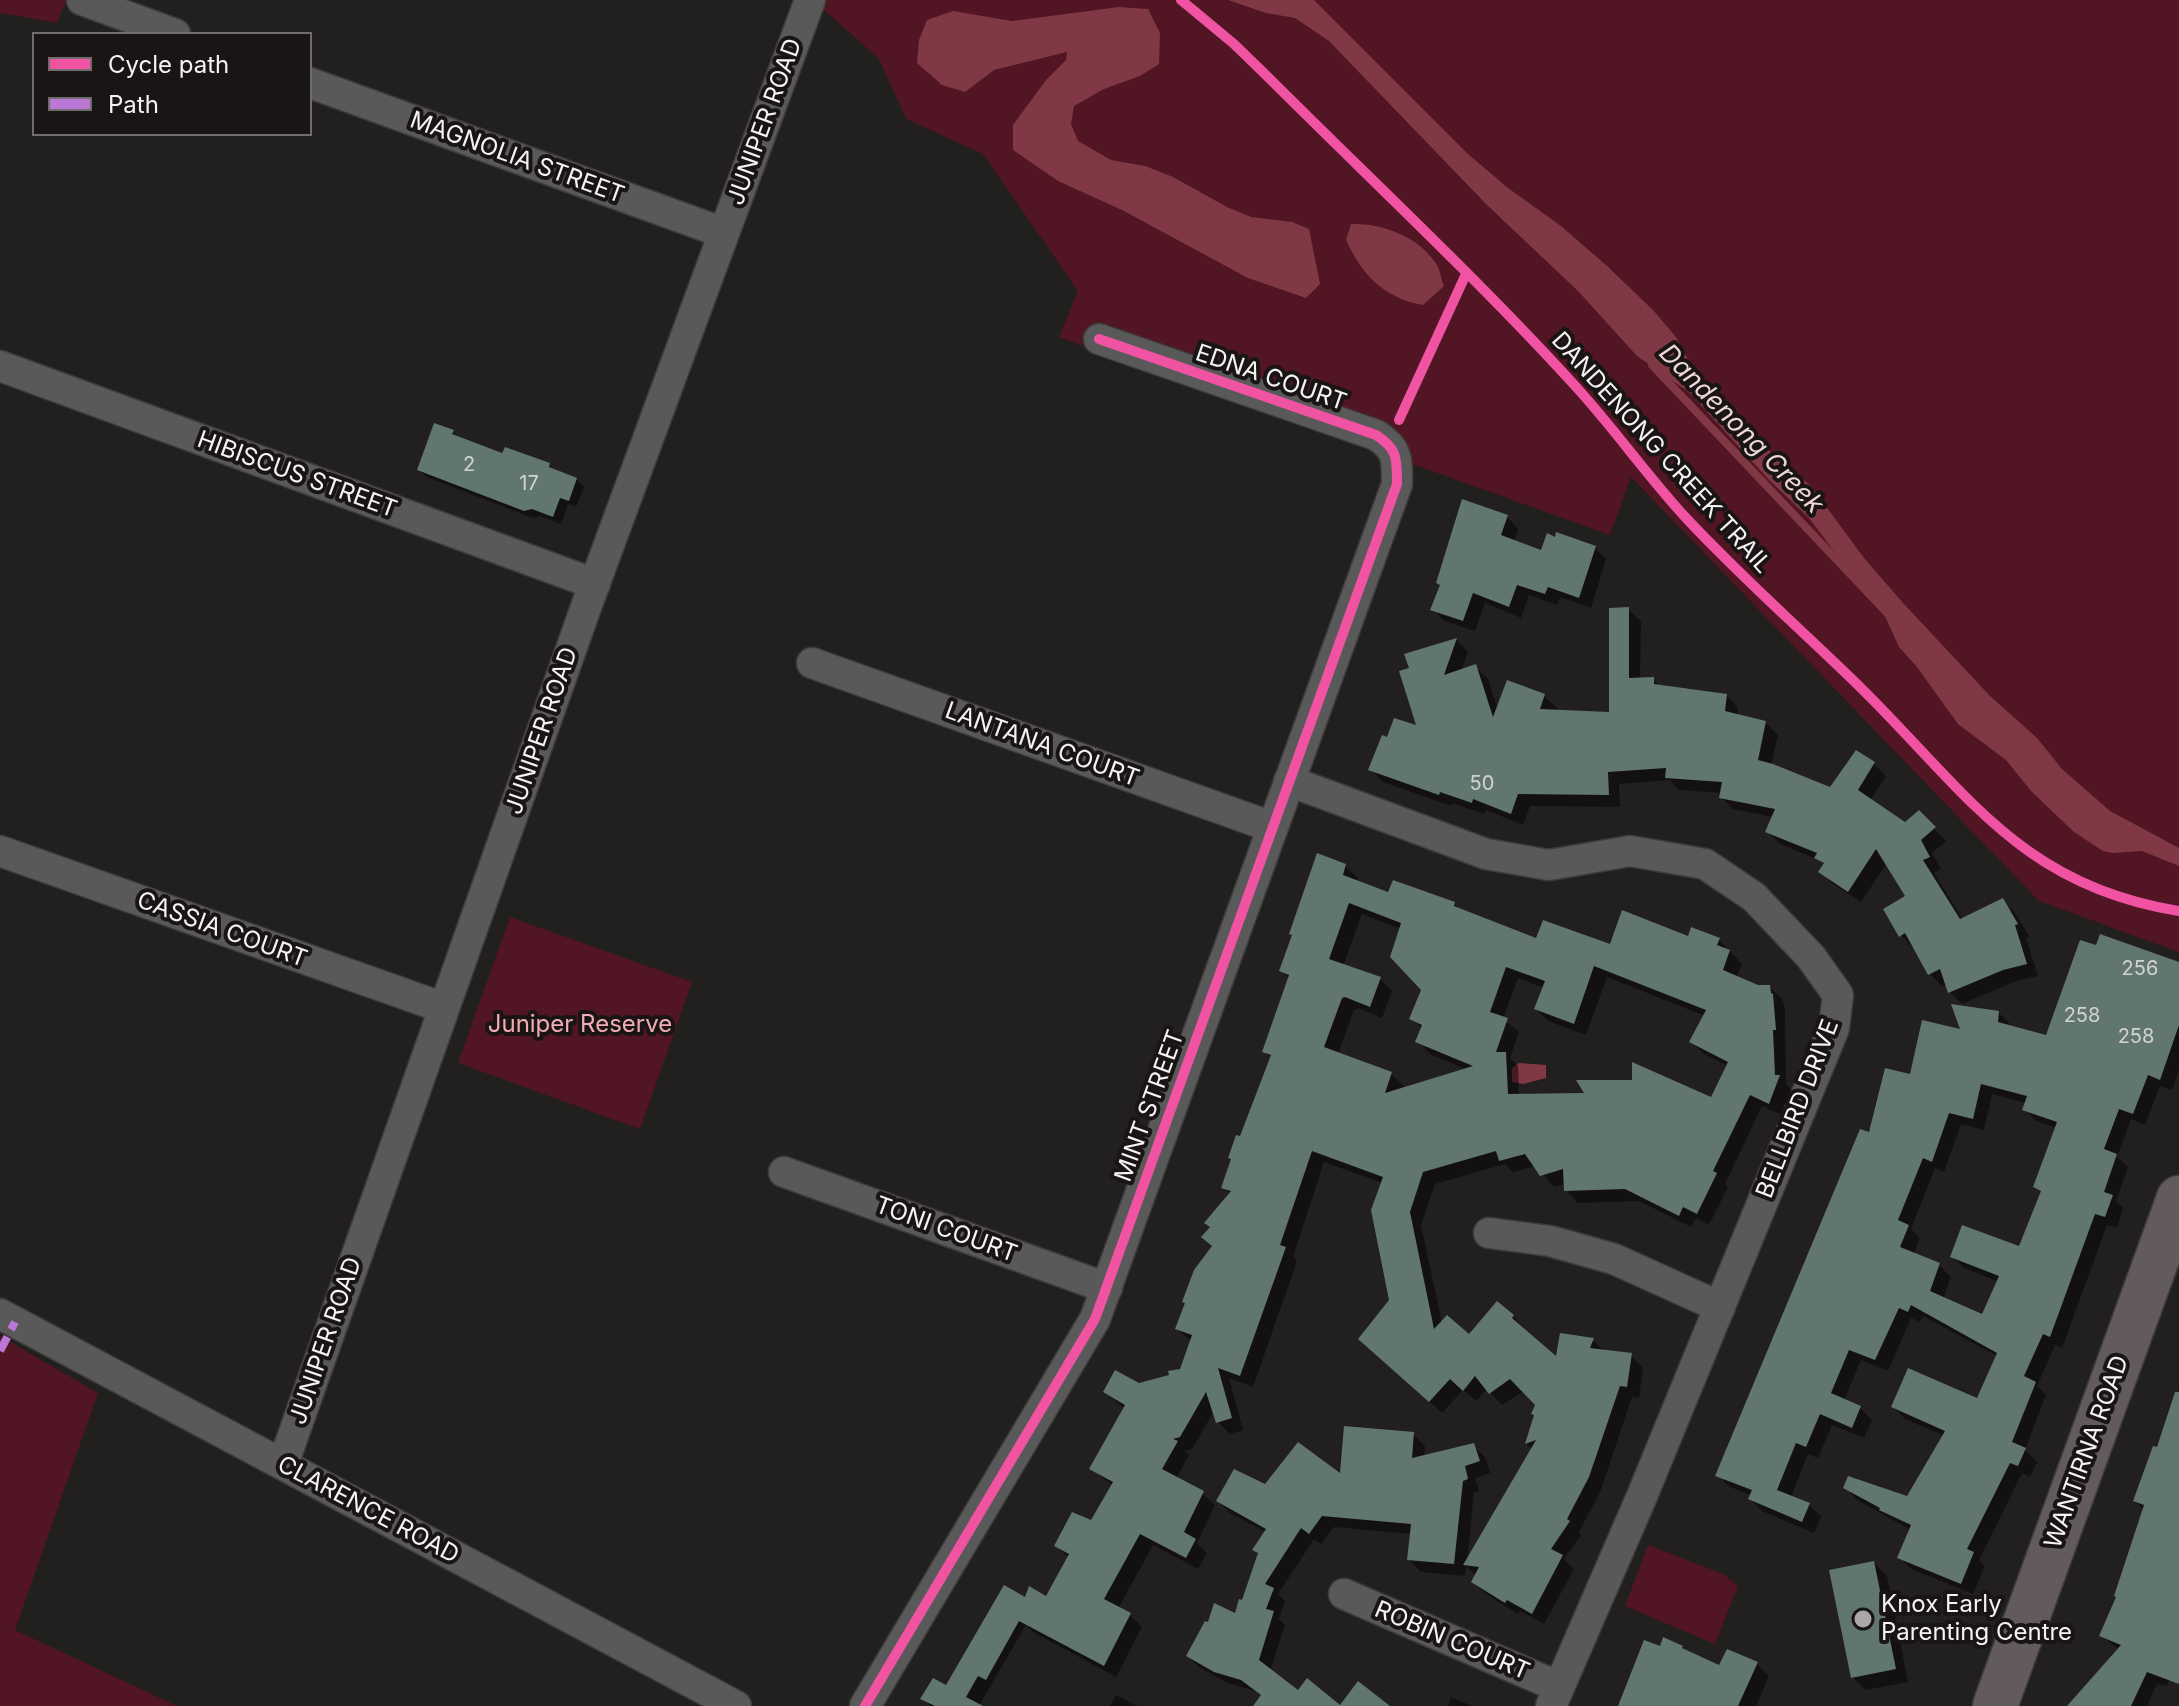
<!DOCTYPE html>
<html>
<head>
<meta charset="utf-8">
<style>
	body { margin:0 }
	#map { position:relative; width:2179px; height:1706px; overflow:hidden; background:#221f1f; font-family:Inter,sans-serif }
	canvas { display:block }
	.legend { position:absolute; left:32px; top:32px; width:280px; height:104px; box-sizing:border-box; background:#191515; border:2px solid #716d6e; margin:0; padding:10px 14px; list-style:none; font-size:24px; color:#f6f2f3 }
	.legend li { display:flex; align-items:center; gap:16px; height:40px }
	.legend b { width:40px; border:2px solid #716d6e }
</style>
</head>
<body>
<div id="map">
<canvas width="2179" height="1706"></canvas>
<ul class="legend">
<li><b style="height:10px;background:#f153a3"></b>Cycle path</li>
<li><b style="height:10px;background:#ba77d6"></b>Path</li>
</ul>
</div>
<script>
const context = document.querySelector('canvas').getContext('2d');
context.lineJoin = 'round';
function fillPath(path, color) { context.fillStyle = color; context.fill(path, 'evenodd'); }
function strokePath(path, color, width, dash) { context.strokeStyle = color; context.lineWidth = width; context.lineCap = dash ? 'butt' : 'round'; context.setLineDash(dash || []); context.stroke(path); }
function write(font, color, halo, rows, align = 'center') {
  context.font = font + ' Inter,sans-serif'; context.lineWidth = 8; context.setLineDash([]); context.textBaseline = 'middle'; context.strokeStyle = halo; context.fillStyle = color; for (const [text, x, y, turn = 0] of rows) {
    context.save(); context.translate(x, y); context.rotate((+turn || 0) * Math.PI / 180); context.textAlign = isNaN(turn) ? turn : align; if (halo) context.strokeText(text, 0, 0); context.fillText(text, 0, 0); context.restore();
  }
}
fillPath(new Path2D(`
	M0,0H66L57,23L0,13Z
	M813,0H2179V952L2039,901L1631,477L1610,535L1059,337L1078,291L983,154L906,119L879,59Z
	M510,917L692,982L640,1129L458,1063Z
	M0,1336L98,1393L15,1630L177,1706H0Z
	M1648,1545L1723,1574L1738,1586L1715,1644L1625,1606Z`), '#511523');
fillPath(new Path2D(`
	M1228,0H1314L1468,154L1508,188L1561,226L1606,265L1653,310L1676,337L1696,374L1765,447L1811,486L1864,558L1904,604L1990,696L2037,738L2062,769L2110,811L2179,848V866L2142,851L2113,853L2103,851L2074,832L2032,792L2006,760L1958,724L1917,667L1899,647L1875,594L1843,563L1809,518L1769,480L1690,393L1637,356L1578,291L1487,205L1329,41L1295,18L1266,13Z
	M1119,7L1148,9L1160,33L1159,64L1140,76L1104,89L1074,106L1071,124L1078,141L1111,160L1145,166L1173,177L1227,207L1251,217L1292,222L1309,229L1320,284L1306,298L1248,278L1122,210L1058,181L1013,150V125L1046,80L1066,60L1067,52L994,70L965,92L942,85L917,63L919,40L927,20L953,11L1012,21Z
	M1351,224C1382,223 1417,236 1435,262C1440,268 1441,279 1444,286L1423,305C1384,298 1362,275 1346,240Z
	M1519,1063L1546,1065V1078L1523,1084L1512,1082V1068Z`), '#803844');
fillPath(new Path2D(`
	M452,432L460,439L504,455L549,465L556,472L576,479L584,487L576,507L568,504L561,524L540,516L533,518L427,477L419,470Z
	M1507,517L1518,529L1514,542L1542,553L1595,548L1606,559L1591,608L1560,597L1557,605L1529,595L1521,618L1485,603L1475,631L1444,621L1433,609L1442,587L1438,583Z
	M1628,609L1641,621L1640,679H1653L1661,687L1726,695L1738,708V716L1765,722L1778,735L1771,765L1831,789L1874,764L1886,776L1870,801L1906,825L1919,813L1946,841L1932,853L1941,869L1934,873L1963,920L2003,900L2015,913L2029,936L2026,938L2038,976L2016,981L1962,1004L1950,992L1947,984L1942,986L1930,974L1915,946L1913,948L1901,935L1908,897L1887,863L1861,902L1833,884L1821,872L1825,865L1819,860L1780,844L1767,831L1773,817L1733,809L1721,797L1722,793L1679,790L1670,780L1619,784L1620,807L1530,806L1523,825L1486,810L1484,814L1452,803L1451,806L1383,782L1371,770L1388,740L1419,729L1412,669L1407,655L1457,640L1468,652L1461,671L1475,667L1488,679L1498,710L1508,683L1544,696L1557,708L1556,712L1611,714Z
	M1345,866L1358,878L1356,882L1390,895L1454,904L1462,912L1537,940L1611,947L1689,938L1719,940L1742,964L1736,978L1758,987H1769L1782,999L1785,1008L1786,1084L1791,1089L1782,1115L1762,1106L1725,1184L1728,1187L1709,1225L1696,1218L1691,1227L1639,1201L1578,1203L1566,1190V1184L1554,1187L1536,1166L1513,1172L1505,1164L1435,1184L1421,1225L1442,1324L1469,1337L1513,1316L1525,1329L1524,1330L1557,1359L1593,1340L1605,1352L1631,1355L1643,1368L1639,1398L1632,1397L1601,1490L1579,1532L1581,1535L1564,1559L1574,1569L1544,1624L1520,1611L1518,1614L1486,1594L1473,1582L1476,1576L1466,1566L1465,1576L1421,1572L1409,1560L1412,1534L1334,1527L1321,1544L1314,1539L1278,1594L1285,1601L1279,1619L1285,1625L1270,1671L1298,1693L1339,1706H1255L1263,1697L1255,1691L1228,1683L1200,1668L1188,1656L1236,1616L1244,1603L1266,1532L1230,1513L1218,1501L1265,1487L1342,1477L1413,1434L1425,1446L1424,1457L1473,1445L1485,1457L1490,1473L1475,1478L1479,1491L1474,1492L1467,1563L1533,1450L1527,1444L1537,1405L1524,1391L1502,1405L1487,1389L1476,1401L1463,1390L1442,1413L1373,1351L1391,1300L1383,1183L1324,1162L1293,1257L1297,1261L1253,1387L1229,1378L1243,1430L1230,1434L1218,1422L1214,1411L1192,1449L1185,1451L1189,1455L1176,1479L1202,1493L1215,1505L1197,1543L1207,1553L1198,1569L1153,1545L1118,1609L1130,1615L1142,1627L1116,1677L1033,1632L1026,1625L979,1706H930L923,1698L947,1688L1023,1598H1046L1069,1558L1056,1546L1092,1523L1113,1486L1091,1468L1125,1409L1105,1392L1172,1377L1182,1371L1192,1342L1177,1329L1214,1247L1212,1228L1231,1194L1224,1187L1272,1059L1264,1051L1290,979L1281,971ZM1362,914L1401,929L1424,990L1412,1018L1422,1029L1418,1041L1430,1054L1468,1070L1402,1090L1404,1086L1391,1074L1338,1054L1354,1010L1358,1008L1382,1018L1392,991L1380,979L1343,966ZM1607,977L1705,1016L1692,1042L1704,1054L1728,1066L1712,1100L1519,1095L1518,1066L1510,1058L1519,1032L1503,1019L1518,978L1544,988L1536,1009L1548,1021L1586,1035Z
	M2179,964V1070L2172,1090L2160,1086L2145,1125L2131,1119L2117,1157L2128,1167L2116,1201L2123,1208L2117,1228L2107,1225L2062,1348L2055,1345L2037,1386L2046,1395L2025,1450L2037,1462L2030,1477L2022,1473L1979,1560L1985,1566L1973,1594L1911,1569L1899,1557L1911,1530L1857,1500L1846,1488L1908,1499L1945,1436L1905,1419L1893,1407L1978,1401L1997,1356L1923,1316L1920,1322L1911,1318L1888,1371L1861,1360L1844,1401L1860,1408L1872,1420L1864,1438L1832,1425L1818,1458L1808,1454L1791,1497L1809,1505L1821,1516L1814,1533L1762,1511L1750,1499L1751,1495L1730,1487L1718,1475L1870,1135L1911,1077L1963,1031L1998,1012L2010,1024V1028L2047,1037ZM1992,1094L2026,1103L2025,1109L2036,1121L2057,1128L2036,1186L2042,1193L2020,1248L1952,1256L1964,1268L1999,1282L1984,1316L1943,1299L1951,1277L1939,1265L1913,1255L1920,1238L1911,1229L1935,1168L1944,1172L1961,1124L1984,1130Z
	M2179,1389V1652L2167,1686L2157,1684L2147,1706H2082L2119,1650L2102,1636L2118,1598L2145,1511L2135,1501L2158,1450Z
	M1874,1563L1887,1576L1908,1682L1866,1690L1852,1677Z
	M1681,1647L1687,1653L1720,1668L1757,1664L1769,1676L1756,1706H1620L1661,1649Z
	M1116,1695L1137,1706H1110Z
	M1451,1697L1472,1706H1448Z`), '#0007');
strokePath(new Path2D(`
	M1652,365L1891,617`), '#803844', 8);
fillPath(new Path2D(`
	M434,423L454,430L452,434L502,453L505,447L550,463L549,467L577,478L569,501L560,498L553,517L532,509L524,511L417,470Z
	M1462,499L1508,515L1501,535L1541,550L1547,533L1555,537L1556,532L1596,546L1579,598L1548,587L1545,594L1517,585L1509,607L1473,593L1463,621L1430,610L1440,585L1436,583Z
	M1629,607V678L1654,677V684L1727,694L1725,711L1766,721L1758,760L1773,764L1830,787L1856,750L1875,762L1858,790L1905,822L1919,810L1936,827L1921,840L1930,857L1923,860L1960,919L2003,898L2018,924L2015,925L2027,964L2003,970L1948,993L1940,969L1928,975L1905,933L1899,937L1883,909L1905,896L1876,849L1848,892L1818,872L1824,863L1814,858L1817,853L1765,832L1775,809L1719,798L1722,782L1665,778L1666,768L1608,772L1609,795L1518,794L1511,814L1473,799L1472,803L1440,792L1439,795L1368,770L1382,735L1387,737L1394,718L1416,725L1399,671L1409,668L1404,654L1457,638L1444,675L1476,664L1493,717L1507,680L1545,694L1540,709L1609,712V608Z
	M1317,853L1346,864L1343,875L1388,892L1393,880L1455,902L1454,906L1536,938L1543,920L1610,944L1622,910L1688,936L1691,927L1720,938L1717,945L1730,950L1723,970L1758,985H1770L1771,993L1773,994L1776,1030H1773L1775,1075H1780L1769,1104L1750,1095L1713,1171L1717,1173L1697,1214L1683,1207L1679,1216L1625,1189L1564,1191L1563,1169L1540,1176L1525,1154L1499,1161L1496,1151L1423,1172L1410,1212L1434,1329L1447,1315L1469,1334L1497,1301L1514,1315L1512,1318L1556,1356L1560,1333L1594,1338L1590,1348L1632,1353L1627,1387L1620,1386L1589,1477L1567,1519L1570,1521L1551,1549L1563,1555L1532,1614L1507,1600L1505,1603L1471,1582L1479,1567L1463,1565L1536,1440L1525,1444L1534,1415L1531,1414L1535,1405L1510,1379L1489,1394L1475,1376L1463,1391L1450,1379L1429,1402L1358,1339L1389,1300L1371,1210L1383,1177L1312,1151L1280,1245L1286,1247L1240,1376L1218,1368L1232,1418L1216,1423L1206,1392L1180,1437L1173,1439L1178,1441L1162,1469L1204,1491L1184,1532L1196,1539L1186,1558L1140,1534L1104,1599L1131,1613L1104,1666L1019,1621L986,1680L978,1676L966,1697L983,1706H935L920,1699L933,1678L946,1685L1004,1585L1025,1597L1029,1586L1046,1596L1069,1554L1054,1546L1072,1512L1091,1520L1113,1482L1089,1469L1125,1405L1103,1392L1115,1370L1139,1383L1169,1375L1168,1371L1180,1369L1192,1335L1175,1329L1185,1303L1182,1302L1194,1270L1212,1246L1201,1237L1210,1227L1204,1223L1231,1191L1221,1188L1231,1159L1228,1158L1236,1135L1240,1136L1271,1055L1262,1052L1289,975L1279,971L1292,935L1289,934ZM1349,903L1401,923L1390,957L1421,990L1409,1019L1422,1025L1415,1042L1473,1066L1385,1093L1392,1072L1324,1047L1342,998L1345,997L1370,1007L1381,977L1329,959ZM1594,966L1706,1010L1689,1042L1728,1062L1711,1097L1632,1062V1080H1576L1584,1093L1508,1094L1506,1052H1496L1508,1018L1490,1012L1506,967L1545,981L1534,1009L1574,1024Z
	M2100,934L2179,962V1025L2160,1080L2148,1075L2133,1114L2119,1109L2104,1149L2117,1154L2104,1192L2113,1195L2105,1217L2095,1214L2050,1337L2043,1334L2024,1376L2036,1382L2012,1442L2026,1448L2018,1466L2010,1463L1967,1549L1974,1552L1961,1584L1897,1558L1911,1525L1879,1510L1880,1508L1843,1488L1848,1476L1907,1496L1945,1431L1891,1407L1908,1368L1977,1398L1997,1353L1911,1305L1908,1312L1899,1308L1875,1360L1849,1350L1831,1393L1861,1406L1852,1428L1820,1414L1806,1447L1796,1443L1777,1490L1810,1503L1802,1522L1748,1499L1752,1490L1715,1476L1860,1129L1869,1132L1885,1068L1910,1074L1922,1020L1960,1029L1951,1004L1999,1011L1998,1022L2046,1035L2080,940L2096,945ZM1981,1084L2027,1096L2022,1110L2057,1122L2033,1187L2041,1191L2019,1246L1962,1225L1950,1257L1999,1276L1982,1314L1930,1291L1940,1263L1900,1247L1909,1225L1898,1220L1923,1158L1932,1162L1949,1113L1973,1119Z
	M2175,1392H2179V1684L2147,1672L2131,1706H2067L2121,1645L2099,1636L2116,1597L2114,1596L2144,1505L2133,1501L2153,1446L2157,1447Z
	M1344,1426L1414,1432L1412,1458L1474,1443L1480,1461L1465,1466L1468,1479L1463,1481L1454,1564L1407,1560L1411,1524L1322,1516L1309,1534L1301,1528L1265,1584L1274,1588L1266,1609L1274,1611L1259,1660L1298,1690L1307,1678L1340,1705L1358,1681L1390,1706H1253L1261,1695L1241,1680L1214,1672L1186,1656L1205,1621L1208,1622L1214,1603L1235,1613L1239,1599L1242,1600L1258,1553L1252,1550L1266,1529L1216,1501L1234,1469L1265,1484L1298,1442L1340,1473Z
	M1874,1561L1896,1669L1851,1678L1829,1570Z
	M1663,1637L1683,1646L1682,1648L1719,1665L1727,1649L1758,1662L1738,1706H1618L1644,1640L1660,1646Z`), '#627671');
const street = new Path2D(`
	M82,0L175,34
	M310,83L724,233
	M0,366L595,584
	M812,663L1272,827
	M1289,781L1486,854L1549,865L1630,851L1705,864L1754,897L1811,957L1838,995L1834,1028L1642,1496L1551,1706
	M0,851L444,1008
	M784,1172L1107,1288
	M1489,1233L1550,1241L1614,1259L1720,1307
	M0,1314L736,1706
	M283,1464L586,607L810,0
	M1344,1594L1559,1687
	M865,1706L1095,1319L1397,484C1397,459 1398,449 1376,435L1099,339`);
const primary = new Path2D(`
	M1995,1706L2179,1198`);
strokePath(street, '#3e3b3b', 33);
strokePath(primary, '#3e3b3b', 47);
strokePath(street, '#5a5959', 30);
strokePath(primary, '#625a5b', 44);
strokePath(new Path2D(`
	M0,1351L15,1322`), '#ba77d6', 8, [16, 8]);
strokePath(new Path2D(`
	M1181,0L1234,44L1268,77C1372,181 1480,281 1578,389C1616,431 1649,478 1687,519C1743,579 1805,633 1863,690C1967,793 2022,886 2179,911
	M1399,420L1466,274
	M865,1706L1095,1319L1397,484C1397,459 1398,449 1376,435L1099,339`), '#f153a3', 10);
for (const [x, y, r, color] of [
	[1863,1619,10,"#aca8a9"]
]) { const dot = new Path2D(); dot.arc(x, y, r, 0, 2 * Math.PI); context.fillStyle = color; context.fill(dot); strokePath(dot, '#191515', 3); }
write('20px', '#d1d3d2', null, [
	["2",469,465],
	["17",529,484],
	["50",1482,784],
	["256",2140,969],
	["258",2082,1016],
	["258",2136,1037]
]);
write('24px', '#f6f2f3', '#191515', [
	["JUNIPER ROAD",765,122,-70],
	["MAGNOLIA STREET",517,158,20],
	["EDNA COURT",1271,378,19],
	["DANDENONG CREEK TRAIL",1661,453,48],
	["HIBISCUS STREET",297,475,20],
	["JUNIPER ROAD",542,731,-71],
	["LANTANA COURT",1042,745,20],
	["CASSIA COURT",222,930,20],
	["MINT STREET",1150,1106,-70],
	["BELLBIRD DRIVE",1798,1109,-69],
	["TONI COURT",946,1230,20],
	["JUNIPER ROAD",326,1341,-71],
	["WANTIRNA ROAD",2087,1452,-70],
	["CLARENCE ROAD",368,1510,28],
	["ROBIN COURT",1452,1641,23]
]);
write('24px', '#f2abb3', '#191515', [
	["Juniper Reserve",580,1025]
]);
write('24px', '#f6f2f3', '#191515', [
	["Knox Early",1881,1605],
	["Parenting Centre",1881,1633]
], 'left');
write('italic 26px', '#eed6d8', '#191515', [
	["Dandenong Creek",1741,429,46]
]);
</script>
</body>
</html>
